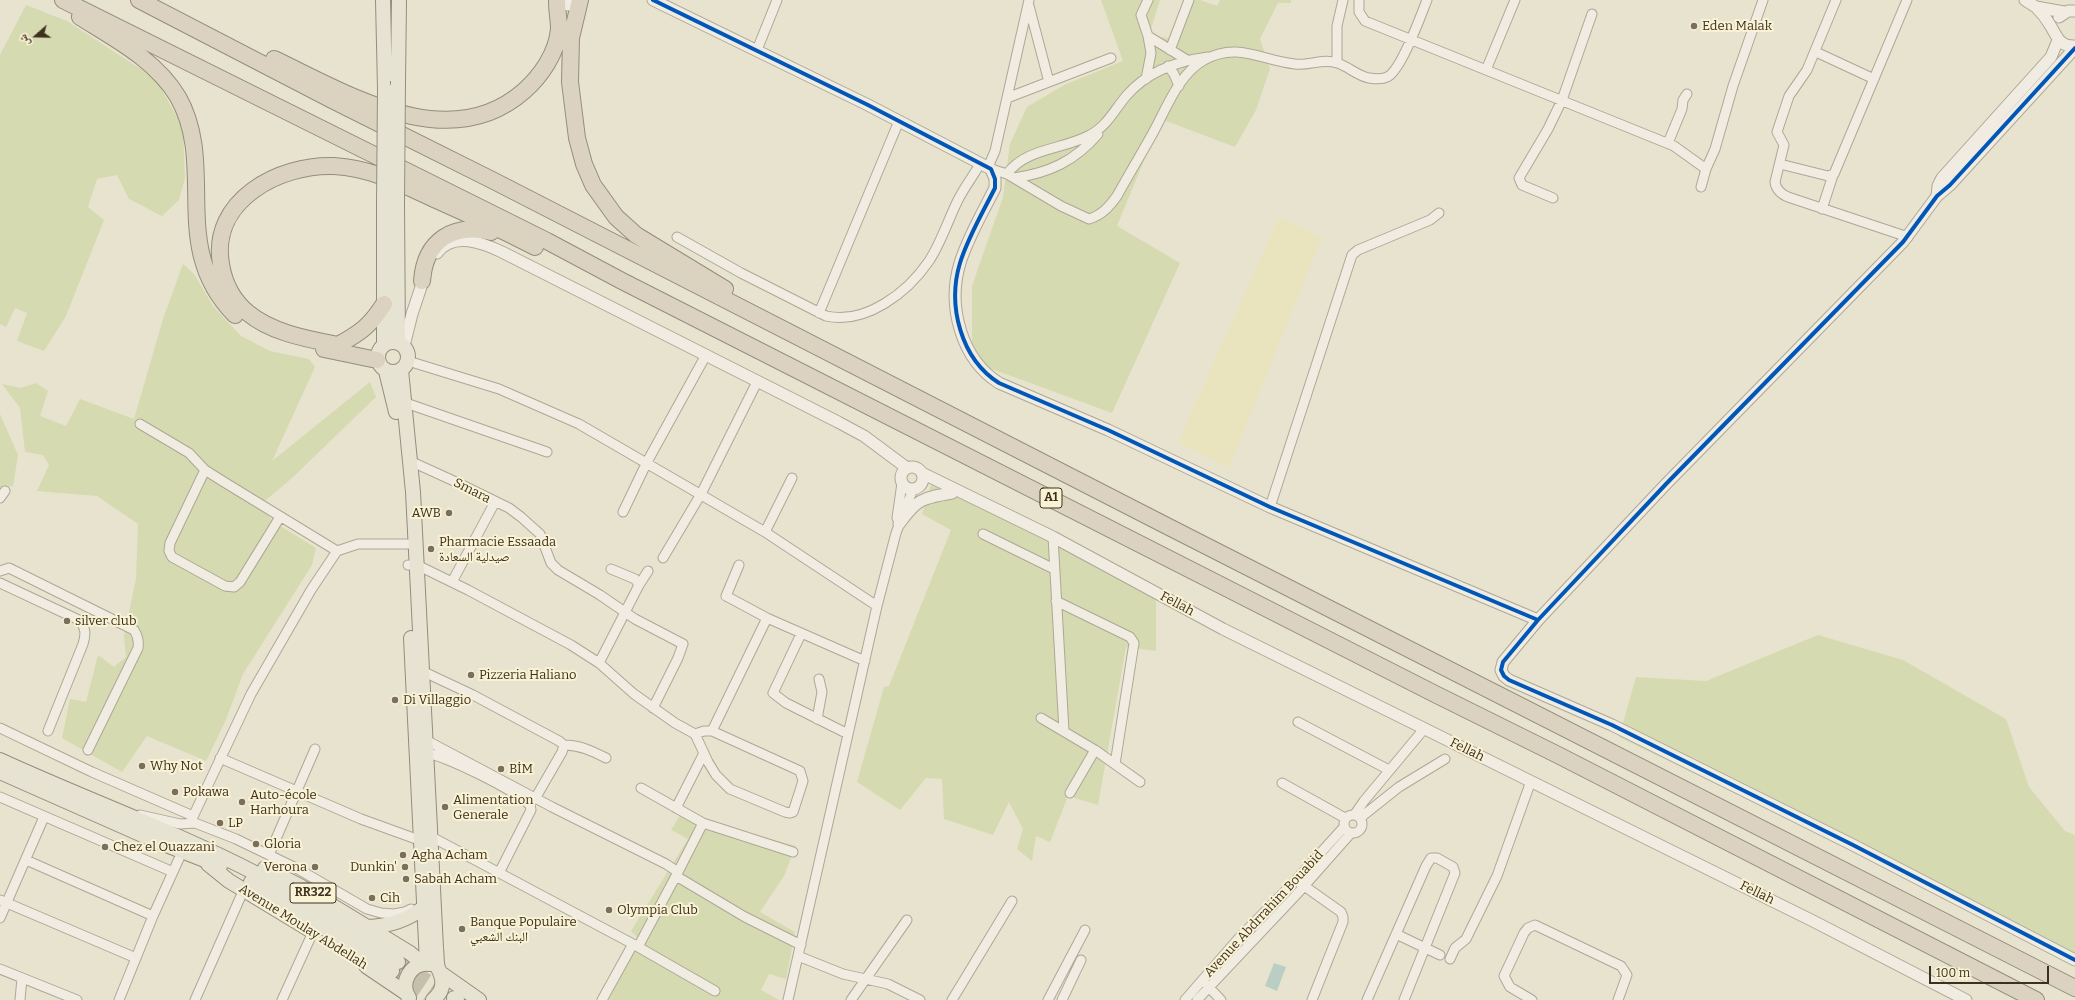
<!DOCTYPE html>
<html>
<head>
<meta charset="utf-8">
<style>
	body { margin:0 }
	#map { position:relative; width:2075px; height:1000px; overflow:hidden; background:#e8e3ce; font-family:Bitter,"Noto Naskh Arabic",serif }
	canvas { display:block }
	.north { position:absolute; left:16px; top:16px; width:40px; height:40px; -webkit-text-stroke:3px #f9f2d5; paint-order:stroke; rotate:250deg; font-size:11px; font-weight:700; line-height:16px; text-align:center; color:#3e301e }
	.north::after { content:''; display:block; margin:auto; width:14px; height:18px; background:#3e301e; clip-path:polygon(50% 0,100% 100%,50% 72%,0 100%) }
	.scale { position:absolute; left:1929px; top:966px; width:120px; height:18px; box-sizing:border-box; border:2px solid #3e301e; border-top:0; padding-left:5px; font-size:12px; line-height:14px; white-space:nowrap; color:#3e301e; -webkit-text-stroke:3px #f9f2d5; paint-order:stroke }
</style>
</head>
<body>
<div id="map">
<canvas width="2075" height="1000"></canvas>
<div class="north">ش</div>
<div class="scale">100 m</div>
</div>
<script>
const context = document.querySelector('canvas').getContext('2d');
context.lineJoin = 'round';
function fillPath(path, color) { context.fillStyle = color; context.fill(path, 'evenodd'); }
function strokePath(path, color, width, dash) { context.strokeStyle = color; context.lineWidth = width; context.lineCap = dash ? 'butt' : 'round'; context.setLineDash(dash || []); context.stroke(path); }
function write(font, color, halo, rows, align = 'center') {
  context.font = font + ' Bitter,"Noto Naskh Arabic",serif'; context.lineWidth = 4; context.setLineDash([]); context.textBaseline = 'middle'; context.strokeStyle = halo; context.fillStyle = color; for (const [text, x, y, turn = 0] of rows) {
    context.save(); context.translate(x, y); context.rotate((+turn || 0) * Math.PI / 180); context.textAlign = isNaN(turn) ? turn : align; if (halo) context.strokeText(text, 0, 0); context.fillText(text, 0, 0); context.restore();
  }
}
fillPath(new Path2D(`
	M1279,217L1322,238L1229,468L1178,442Z`), '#e9e4be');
fillPath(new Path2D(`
	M1101,0H1160L1149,35L1172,39L1187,0H1200L1217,6L1220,0H1291V3H1278L1260,39L1270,69L1256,110L1235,147L1161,119L1117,226L1180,263L1112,413L984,366L972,343V286L1003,197L1010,144L1027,107L1064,85L1123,61Z
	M26,5L67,21L156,79L183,128L185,178L179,200L162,216L129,199L117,175L97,179L88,207L104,220L66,316L44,351L17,341L27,313L15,308L6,327L0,324V55Z
	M183,264L194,274L213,306L241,336L270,351L309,359L315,367L272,461L370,382L376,397L292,478L259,506L274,522L316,548L312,565L243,674L225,722L206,761L147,736L122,772L62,738L70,699L86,702L98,655L114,667L126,657L124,636L136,579L138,524L97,496L37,491L49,465L43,455L25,452L20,408L2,384L21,388L36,383L48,391L40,416L66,426L80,399L134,419L163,319Z
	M0,414L18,455L13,486L0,488Z
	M933,478L1156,597V651L1126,647L1098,805L1068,796L1050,842L1036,836L1032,861L1017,849L1023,829L1009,802L993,835L944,819L942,779L926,778L900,810L857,782L884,687L889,686L951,530L922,514Z
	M1818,635L1903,660L2006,719L2029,787L2065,831L2075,835V959L1619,737L1636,677L1706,681Z
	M685,807L708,821L796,846L784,876L760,912L795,932L786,979L769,974L761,990L779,1000H609L638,938L631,931L688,839L671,830Z`), '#d5dab0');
fillPath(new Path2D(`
	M1274,963L1286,967L1277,991L1265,986Z`), '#bacec4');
strokePath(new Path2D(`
	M398,962L454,998
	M392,971L435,1000`), '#c6bfab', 14, [14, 7]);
const minor = new Path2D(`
	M1148,0L1141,15L1148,36L1187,60
	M1359,0V12L1365,21L1674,146L1706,169
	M1836,0L1807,70L1789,96L1777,132L1784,145L1775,182C1776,190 1781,194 1788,197L1908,237
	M1029,6L1049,82
	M757,50L777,0
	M1170,50L1189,0
	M1816,52L1874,79
	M1337,62V26L1343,0
	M1168,66L1174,74L1179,86
	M1486,70L1515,0
	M1146,79L1151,53L1148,36
	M1007,98L1111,58
	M1668,143L1682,109L1683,100L1687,94
	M1780,164L1828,176L1834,174L1907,0
	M988,167L995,151L1029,0
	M991,169L1007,174L1061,206L1089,219C1102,215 1109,207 1117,196C1129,174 1142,153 1154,131C1167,107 1179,74 1204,60C1238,41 1262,61 1295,64C1309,66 1323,58 1337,63C1348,66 1357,76 1369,78C1375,79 1383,79 1387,77C1401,71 1421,15 1427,0
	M1007,174C1026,148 1061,150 1088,136C1107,127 1114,110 1127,95C1148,71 1177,61 1208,57
	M1014,178C1049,173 1075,161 1098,134
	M1701,187L1706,169L1715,149L1733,86L1763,0
	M1553,198L1522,185L1519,178L1548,129L1562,100L1592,14
	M1822,209L1833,175
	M677,237L741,273L826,316C866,325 908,292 929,261C941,243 948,220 958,200C964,188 973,176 980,164
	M819,313L899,121
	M408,361L499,389L579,424L765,532L877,606
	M403,402L547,452
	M140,424L189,453L205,470L224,482L337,551
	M410,461L456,482L509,508L521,517L540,534L551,563L558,570L600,595L635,619L683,644L678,658L653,708
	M205,470L170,543L169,551L172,557L225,586L234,587L240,582L280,517
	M0,498L5,491
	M1270,507L1352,255L1358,250L1430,220L1439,213
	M623,512L647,462L706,355
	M897,518L902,483
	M765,532L792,478
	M983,534L1054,569
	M1053,537L1064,731
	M663,558L701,494L757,382
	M408,565H417L468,590L571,645L599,663L634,694L675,723L695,734L708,762L716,775L730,789L785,812L790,813L793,812L803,781L800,771L712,731H704L695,734
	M739,565L726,596L767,618
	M0,571L9,568L134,630C138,636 139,641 138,648L88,750
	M452,582L495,502
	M0,583L79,620C86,628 86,634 83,644L48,731
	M639,585L648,571
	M1056,601L1130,637L1134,643L1115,764
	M801,634L773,693L786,703L848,734
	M599,663L639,585L635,579L611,569
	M422,671L473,695L559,741L564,745C580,745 592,751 606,758
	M1041,718L1095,750L1140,782
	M817,719L822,692L819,679
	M1298,722L1389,770
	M0,728L92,772L193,816
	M712,731L767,618L865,661
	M422,738L552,807L666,864L678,872L638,947
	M423,752C446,756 513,789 530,805L531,810L499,873
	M220,758L361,819L419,840
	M1282,783L1345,818
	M641,788L703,823L793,852
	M1070,793L1095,750
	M0,797L173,872
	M536,797L562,752L564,745
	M676,808L704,753
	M1355,814L1364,801L1424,729
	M1344 824a9 9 0 1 1 18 0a9 9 0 1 1-18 0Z
	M140,815L180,824L195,823L236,839L298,869L367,909L381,913L394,914L405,912L411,909
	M1360,818L1399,787L1445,759
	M190,823L251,694L311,590L337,551L358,544H416
	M428,835L633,944
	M269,855L315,749
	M26,860L153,916
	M678,872L703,823
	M676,876L745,917L801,945
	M1300,883L1341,912L1343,917V922L1312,1000
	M0,900L136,958
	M0,918L44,817
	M1396,934L1440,955
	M798,956L843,974L888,984L920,1000
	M1450,959L1455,948L1466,939L1497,876L1531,781
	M0,969L77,1000
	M1205,983L1221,1000
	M20,1000L22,978
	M119,1000L153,916L182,852
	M195,1000L244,889
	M282,1000L313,932
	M602,1000L633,944L715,991
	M788,1000L877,606L896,533L913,489
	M851,1000L907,920
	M952,1000L1012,901
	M1048,1000L1085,930
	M1062,1000L1081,960
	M1185,1000L1238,939L1296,880L1344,827
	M1197,1000L1297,894L1351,833
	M1367,1000L1426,866L1431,858H1437L1453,867L1455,873L1404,1000
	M1532,1000L1510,987L1504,976L1524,933L1528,928L1535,925L1621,966L1627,975L1618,1000`);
const tertiary = new Path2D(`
	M555,0L568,5L579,0
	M653,0L868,105L991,169L995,179V188C983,212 968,237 960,263C947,306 961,359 999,383L1108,430L1270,507L1538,620
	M2025,0L2036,7L2064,12
	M2036,7C2041,12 2046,18 2050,25C2057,36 2059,47 2075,46
	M2059,17L2068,11H2075
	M2075,48L1950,185L1937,196L1903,242L1666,484L1538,620L1503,662L1501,670L1504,676L1509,680L1612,725L1853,845L2075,960
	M1937,196L1938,186L1942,178L2051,57L2058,40
	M437,253C453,231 483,243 502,252L838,422L864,436L907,468
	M404,346L412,314L425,275
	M901 478a11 11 0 1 1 22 0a11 11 0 1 1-22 0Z
	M922,473L1053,537L1223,629L1815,922L1966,1000
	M899,524C917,499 922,498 952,493`);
const primary = new Path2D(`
	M383,0L385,89
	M398,81L399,0
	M397,203L398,342
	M384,205V343
	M378 357a15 15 0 1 1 30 0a15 15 0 1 1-30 0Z
	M401,370L413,492L436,948C437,954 436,962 438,968C444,980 445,990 433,1000
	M386,371L396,412
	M411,638L427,963
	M0,760C85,799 174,831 257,874C306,900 351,932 398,962
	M0,772L156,841L220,866
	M208,864L229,881L310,930
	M265,868L300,886L410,953L423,964
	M251,882L392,971
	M368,927C389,926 406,921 423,908
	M366,966L406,993
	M442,974L479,1000
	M409,998C399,983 411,961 430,964
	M454,998L457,1000`);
const motorway = new Path2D(`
	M63,0L547,241L622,281L1437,695L1558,755L2036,1000
	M139,0L332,100L494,181L1165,525L2075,988
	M580,0L571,38L570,82L577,138L584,164L593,185L616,217L636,235L725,289
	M80,17C115,39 156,60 178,97C218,168 168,247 235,315
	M274,59C348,94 449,157 524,91C541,76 557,53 559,29C559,20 557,11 557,2
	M422,281C425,240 453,223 491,232
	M384,304C370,326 360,333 338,345C308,339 272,333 248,313C232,300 224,283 221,264C210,200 280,164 334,166C371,168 402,184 434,199C468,214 502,230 535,247
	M324,349L377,360`);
strokePath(minor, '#ada797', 11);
strokePath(tertiary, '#ada797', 13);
strokePath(primary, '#938d7e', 16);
strokePath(motorway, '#938d7e', 18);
strokePath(minor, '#f0ece1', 9);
strokePath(tertiary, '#f0ece1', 11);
strokePath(primary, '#e7e3d2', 14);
strokePath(motorway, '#dbd3bf', 16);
const primaryBridge = new Path2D(`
	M397,203L398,81
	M384,205L385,89`);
strokePath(primaryBridge, '#938d7e', 16, []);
strokePath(primaryBridge, '#e7e3d2', 14);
strokePath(new Path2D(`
	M653,0L868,105L991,169L995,179V188C983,212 968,237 960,263C947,306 961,359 999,383L1108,430L1270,507L1538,620
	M2075,48L1950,185L1937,196L1903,242L1666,484L1538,620L1503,662L1501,670L1504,676L1509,680L1612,725L1853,845L2075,960`), '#0057b8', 4);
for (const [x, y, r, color] of [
	[1694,26,4,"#7a6f5c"],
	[449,513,4,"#7a6f5c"],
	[431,549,4,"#7a6f5c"],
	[67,621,4,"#7a6f5c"],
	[471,675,4,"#7a6f5c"],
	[395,700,4,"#7a6f5c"],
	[142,766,4,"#7a6f5c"],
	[501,769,4,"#7a6f5c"],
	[175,792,4,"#7a6f5c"],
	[242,802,4,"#7a6f5c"],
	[445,807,4,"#7a6f5c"],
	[220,823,4,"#7a6f5c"],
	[256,844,4,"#7a6f5c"],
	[105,847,4,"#7a6f5c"],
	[403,855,4,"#7a6f5c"],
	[315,867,4,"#7a6f5c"],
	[405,867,4,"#7a6f5c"],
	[406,879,4,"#7a6f5c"],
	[372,898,4,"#7a6f5c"],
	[609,910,4,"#7a6f5c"],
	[462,929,4,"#7a6f5c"]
]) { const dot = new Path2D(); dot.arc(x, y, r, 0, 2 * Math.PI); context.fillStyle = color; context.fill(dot); strokePath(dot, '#f9f2d5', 1.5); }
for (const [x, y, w] of [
	[1051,498,22],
	[313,893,46]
]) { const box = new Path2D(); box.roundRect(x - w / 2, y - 10, w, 20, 3); context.fillStyle = '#f9f2d5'; context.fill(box); strokePath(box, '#3e301e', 1); }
write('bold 12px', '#3e301e', null, [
	["A1",1051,498],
	["RR322",313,893]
]);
write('13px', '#3e301e', '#f9f2d5', [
	["Eden Malak",1702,26],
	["AWB",441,513,"right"],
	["Pharmacie Essaada",439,542],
	["صيدلية السعادة",439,557],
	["silver club",75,621],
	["Pizzeria Haliano",479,675],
	["Di Villaggio",403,700],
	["Why Not",150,766],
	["BİM",509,769],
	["Pokawa",183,792],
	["Auto-école",250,795],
	["Harhoura",250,810],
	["Alimentation",453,800],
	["Generale",453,815],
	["LP",228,823],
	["Gloria",264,844],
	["Chez el Ouazzani",113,847],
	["Agha Acham",411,855],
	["Verona",307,867,"right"],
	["Dunkin'",397,867,"right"],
	["Sabah Acham",414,879],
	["Cih",380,898],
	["Olympia Club",617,910],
	["Banque Populaire",470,922],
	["البنك الشعبي",470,937]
], 'left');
write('13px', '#3e301e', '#f9f2d5', [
	["Smara",472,491,27],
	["Fellah",1177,604,28],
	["Fellah",1467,750,26],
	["Fellah",1757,893,26],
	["Avenue Abdrrahim Bouabid",1264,914,-47],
	["Avenue Moulay Abdellah",303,927,32]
]);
</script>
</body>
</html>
